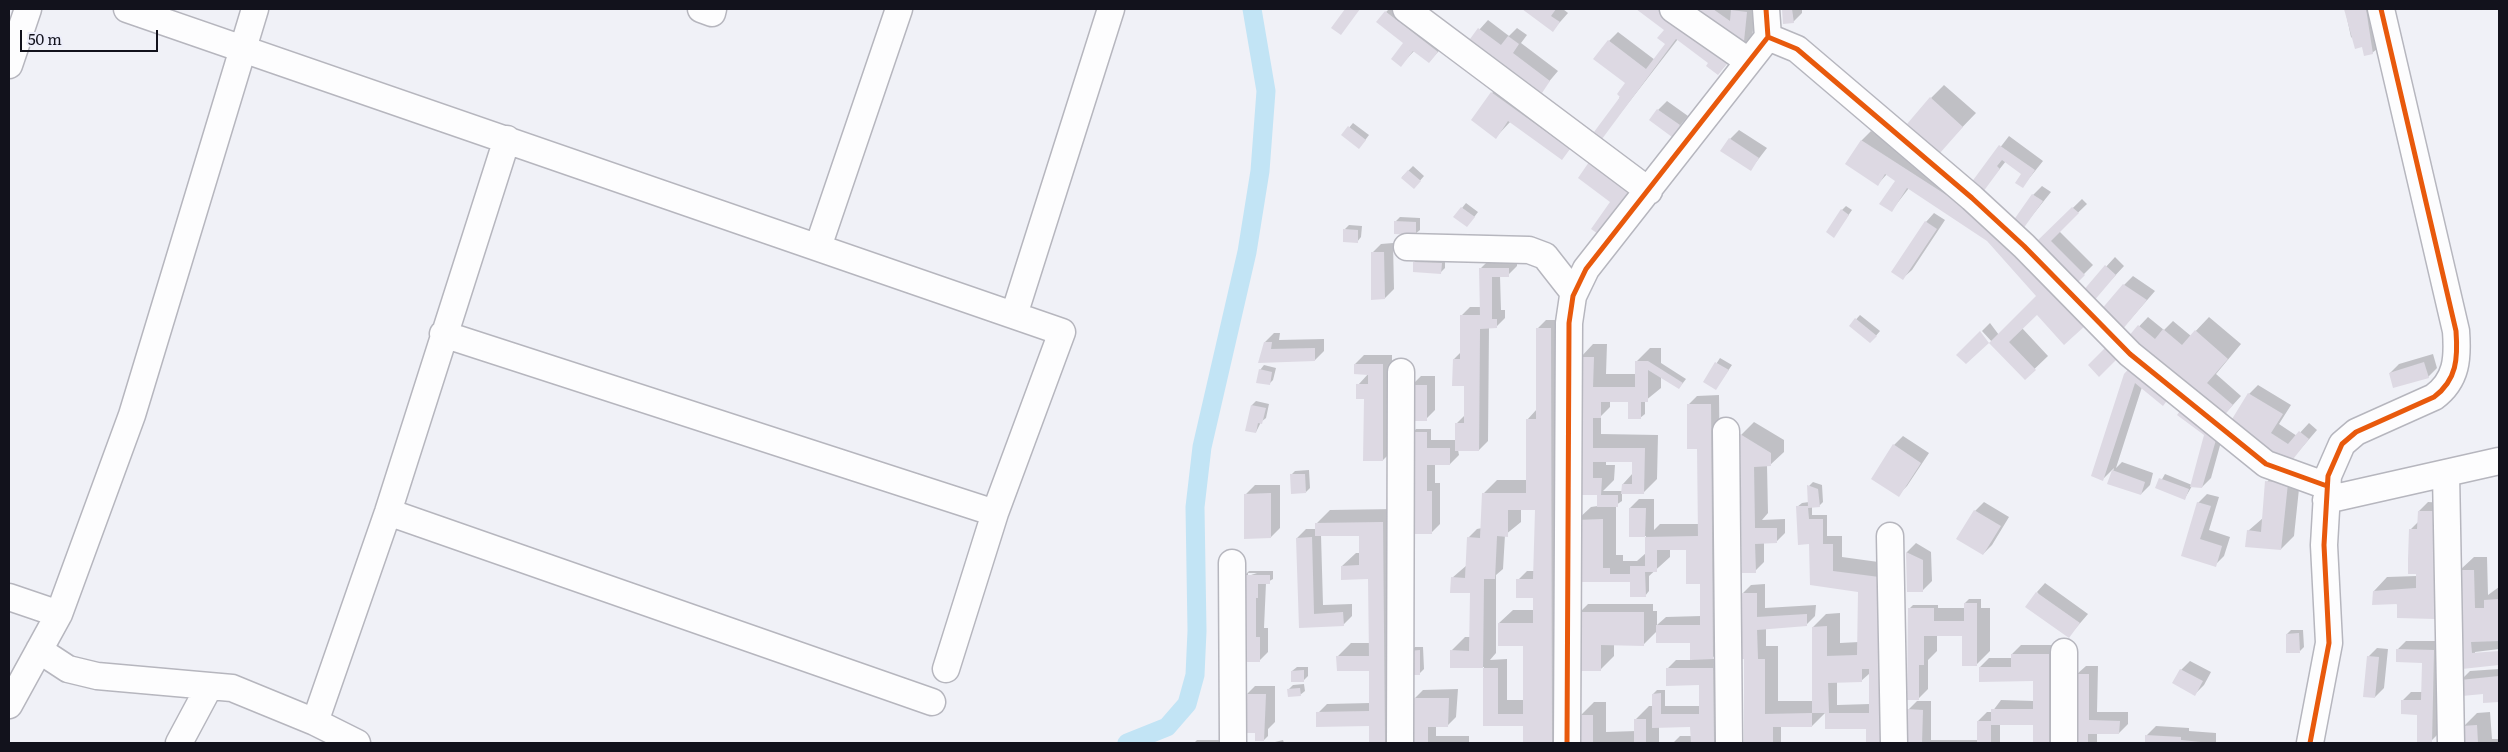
<!DOCTYPE html>
<html>
<head>
<meta charset="utf-8">
<style>
	body { margin:0 }
	#map { position:relative; width:2508px; height:752px; overflow:hidden; background:#f0f1f7; font-family:Literata,serif }
	canvas { display:block }
	.frame { position:absolute; inset:0; border:10px solid #12121c; pointer-events:none }
	.scale { position:absolute; left:20px; top:30px; width:138px; height:22px; box-sizing:border-box; border:2px solid #12121c; border-top:0; padding-left:6px; font-size:15px; line-height:18px; white-space:nowrap; color:#12121c; -webkit-text-stroke:4px #edeefa; paint-order:stroke }
</style>
</head>
<body>
<div id="map">
<canvas width="2508" height="752"></canvas>
<div class="frame"></div>
<div class="scale">50 m</div>
</div>
<script>
const context = document.querySelector('canvas').getContext('2d');
context.lineJoin = 'round';
function fillPath(path, color) { context.fillStyle = color; context.fill(path, 'evenodd'); }
function strokePath(path, color, width, dash) { context.strokeStyle = color; context.lineWidth = width; context.lineCap = dash ? 'butt' : 'round'; context.setLineDash(dash || []); context.stroke(path); }
fillPath(new Path2D(`
	M1389,9H1402L1446,43L1429,62L1415,50L1401,65L1405,43L1386,12Z
	M1524,9H1563L1568,13L1553,30Z
	M1638,9H1680L1737,52L1718,74L1710,63L1678,39L1602,137L1626,83L1609,41L1618,32L1655,60L1667,44L1666,30Z
	M1703,9H1755L1752,40L1743,49L1698,17Z
	M1783,9H1802V13L1793,22H1784Z
	M2345,9H2376L2373,31L2377,49L2372,53L2351,37Z
	M1488,20L1509,36L1517,28L1527,35L1521,43L1558,71L1541,91L1471,39Z
	M1506,79L1578,139L1562,158L1511,121L1496,137L1472,120L1492,93Z
	M1944,85L1976,113L1950,140L1931,98Z
	M1667,101L1688,116L1672,135L1658,110Z
	M1353,123L1369,135L1363,143L1343,135Z
	M1739,130L1767,148L1750,170L1730,139Z
	M1871,131L2005,219L2036,244L2082,199L2087,204L2059,231L2093,265L2074,284L2082,293L2115,257L2124,266L2101,291L2037,313L2022,328L2048,356L2025,378L1982,331L1990,323L1999,335L2044,290L1988,240L1909,188L1892,210L1897,180L1887,174L1878,184L1847,164L1862,140Z
	M2009,136L2043,161L2023,186V173L2006,161L1983,190L1973,183Z
	M1413,166L1424,176L1418,183L1402,177Z
	M2042,186L2051,192L2023,227L2033,195Z
	M1466,203L1478,212L1471,221L1462,208Z
	M1846,206L1852,210L1834,236L1842,210Z
	M1934,213L1945,220L1912,270L1903,278L1926,222Z
	M1400,217L1420,218V230L1415,234L1395,222Z
	M1349,225L1362,226L1361,237L1357,242L1345,229Z
	M1393,243L1394,289L1385,298L1372,253L1381,244Z
	M1419,258L1445,260V268L1441,272L1414,262Z
	M1517,259V266L1508,275L1500,276L1501,310H1505V318L1496,327H1489L1488,441L1479,450H1458L1459,455L1450,464H1435V483H1440V524L1431,533L1412,433L1416,429H1431V440H1456V424L1465,415V385L1454,359L1461,352V316L1470,307H1481L1480,269L1489,260Z
	M2133,276L2155,291L2122,329L2124,285Z
	M1860,315L1880,331L1874,338L1851,325Z
	M2148,317L2164,330L2173,321L2191,336L2209,317L2241,344L2216,374L2241,396L2222,417L2142,387L2116,468L2122,462L2153,473L2150,485L2141,494L2109,483L2114,468L2103,479L2134,365L2130,336Z
	M1546,320H1559L1562,743H1524V725H1484V667H1451V651L1465,637H1471V592L1452,578L1467,565L1468,538L1477,529L1482,528L1483,494L1497,480H1527V420L1537,409V329ZM1521,509H1536L1534,571H1527L1518,580L1535,597V610H1513L1499,623L1524,645V700H1507V659L1490,660L1496,653V575L1503,569L1505,535L1521,522Z
	M1274,333H1280L1279,340L1324,339V351L1315,360L1260,361L1265,342Z
	M1593,344H1607L1606,374H1636V362L1650,348H1661V363L1686,379L1679,388L1661,377V388L1645,401V414L1640,418L1629,401H1610V407L1601,416V434L1658,435L1657,479L1644,492H1622V501L1616,505V555H1623V561H1637L1646,553V536H1630V508L1639,499H1654V530L1660,524H1699L1698,448L1688,405L1697,396L1719,395L1722,649L1711,659H1722L1727,743H1673L1680,736H1692L1691,726H1659V743H1580V716L1594,702H1606V732L1636,731V719L1649,706H1653V694L1657,690H1665V706H1700V684L1667,669L1676,660H1692L1691,642L1657,631L1644,644H1614V656L1600,670L1579,613L1588,604H1653V611H1657V625L1666,617L1701,616V585L1687,549H1670V557L1649,576V591L1645,596L1634,581H1577V520L1591,507L1598,506L1600,494H1578L1580,358ZM1606,460L1634,461L1633,473L1623,484V491H1603L1614,480L1615,465H1606Z
	M2433,354L2437,368L2428,377L2390,373L2399,364Z
	M1364,355H1392V451L1383,460L1365,397L1358,385L1369,373L1355,364Z
	M1720,358L1732,365L1716,388L1705,381Z
	M1264,365L1276,368L1273,380L1269,384L1260,370Z
	M1421,376H1435V410L1426,419L1412,385Z
	M2258,385L2291,405L2279,424L2297,436L2309,423L2317,430L2298,452L2231,424L2249,394Z
	M1256,401L1269,404L1266,418L1261,422L1256,432L1247,430L1252,405Z
	M1754,422L1784,440V452L1770,465H1767L1768,513L1762,520L1785,519V533L1776,542H1764V562L1755,571L1741,435Z
	M2226,424L2211,478L2202,487L2192,486L2185,498L2157,488L2165,474L2192,485L2206,434Z
	M1903,436L1929,453L1907,486L1898,495L1894,445Z
	M2280,468L2301,470L2294,536L2281,549L2248,531L2263,518L2267,482Z
	M1309,470L1310,488L1306,492L1291,475L1295,471Z
	M1813,482L1822,485L1823,502L1819,506L1812,507V515H1827V536H1842V557L1893,564L1894,743H1859H1867V727L1826,728V712L1812,726H1781V743H1745V658L1742,594L1751,585L1765,584V608L1816,605L1815,616L1806,625L1766,628V646H1778V701H1814L1813,627L1826,614L1840,613V643L1859,642L1860,591L1811,584L1810,543L1797,507L1802,503L1809,502V486ZM1870,673V704L1837,705V681H1861Z
	M1255,485H1280V528L1271,537L1246,494Z
	M2207,494L2219,497L2209,530L2230,537L2224,556L2215,565L2182,555L2198,503Z
	M1984,502L2009,517L1992,545L1983,554L1975,511Z
	M2428,502L2446,503L2443,609L2434,618L2398,605L2374,591L2387,577L2417,576L2410,530L2419,521V511Z
	M1396,509L1394,743H1371L1370,725L1318,713L1327,704L1370,703V670L1338,656L1351,643H1370L1369,578L1342,566L1356,553H1360V535H1321L1323,605L1352,604V616L1343,625L1300,626L1297,538L1306,529H1316V524L1330,510Z
	M1916,543L1931,552L1932,581L1923,590H1908L1907,552Z
	M2474,557H2487L2488,595L2499,587V649L2475,652V654L2499,652V664L2463,667L2460,570Z
	M1249,571H1273V579L1266,583L1264,628H1268V652L1259,661L1245,575ZM1248,573H1257L1248,576Z
	M2045,583L2088,614L2069,636L2037,592Z
	M1969,599H1981V608H1990V651L1977,664L1963,634L1937,635V651L1928,660V689L1919,698L1909,609L1913,605H1938V608H1965V603Z
	M2291,630H2303L2304,647L2300,651L2287,634Z
	M2406,641H2443L2440,732L2431,741L2419,713L2402,701L2411,692H2423V662L2397,650Z
	M2021,645H2057V743H2034V724H2000V743H1908V710L1917,701H1931V740H1978V721L1987,712H1992L2001,700L2034,701V680L1980,667L1989,658H2012V654Z
	M1415,647H1423L1424,669L1420,673L1411,651Z
	M2377,648L2388,649L2384,688L2375,697L2368,657Z
	M2190,661L2211,672L2204,685L2195,694L2181,670Z
	M2086,666H2098L2097,712H2128V724L2119,733H2097V743H2076L2077,674Z
	M1297,667H1308V676L1304,680L1292,671Z
	M2499,669V701L2484,702V693L2461,680L2470,671Z
	M1304,684L1305,691L1300,695L1289,689L1293,685Z
	M1255,686H1275V722L1268,729V736L1264,740L1256,733L1246,695Z
	M1458,689L1456,717L1447,726H1436V736H1469V743H1414V699L1423,690Z
	M2490,712L2492,739H2499V743H2464L2463,727L2477,713Z
	M2156,726L2189,728V731L2216,733V743H2223H2146L2147,735Z
	M1197,740H1233V743H1194Z
	M1283,740L1284,743H1274L1275,742Z`), '#0003');
strokePath(new Path2D(`
	M1127,743L1167,727L1187,704L1195,675L1197,631L1195,507L1202,447L1247,252L1260,171L1266,91L1252,9`), '#c2e4f5', 19);
fillPath(new Path2D(`
	M1345,9H1360L1341,35L1331,28Z
	M1522,9H1556L1551,16L1560,22L1553,32Z
	M1636,9H1660L1729,61L1718,75L1706,66L1708,63L1676,39L1602,139L1594,132L1620,97L1617,94L1625,83L1593,59L1608,40L1646,69L1665,44L1657,38L1664,30Z
	M1702,9H1713L1730,21L1731,10L1747,12L1743,51L1696,18Z
	M1782,9H1792L1794,23L1783,24Z
	M2344,9H2366L2373,54L2364,56L2362,47L2355,49Z
	M1385,11L1438,52L1429,63L1413,51L1401,67L1391,59L1403,43L1376,22Z
	M1478,28L1501,45L1508,36L1519,44L1513,53L1550,81L1542,93L1470,39Z
	M1491,92L1570,149L1562,160L1508,121L1496,139L1471,120Z
	M1930,97L1963,127L1940,153L1907,124Z
	M1657,109L1680,125L1672,137L1649,120Z
	M1348,126L1366,140L1359,149L1341,135Z
	M1729,138L1759,158L1751,171L1720,151Z
	M1861,140L1996,227L2086,325L2064,345L2037,315L2009,342L2036,370L2025,380L1989,343L2036,296L1987,241L1907,188L1892,212L1879,204L1895,181L1885,174L1878,186L1845,164Z
	M1999,145L2035,170L2023,188L2015,183L2021,174L2002,160L1997,166L2000,169L1983,192L1971,183Z
	M1589,162L1632,193L1601,236L1591,229L1610,202L1578,178Z
	M1408,170L1421,181L1414,189L1401,178Z
	M2032,194L2043,201L2023,229L2013,221Z
	M1461,207L1475,217L1467,227L1453,217Z
	M2072,207L2079,213L2051,241L2085,275L2074,286L2034,244Z
	M1841,209L1849,215L1834,238L1826,232Z
	M1394,221L1416,222V235L1394,234Z
	M1925,221L1937,229L1903,280L1891,272Z
	M1343,229L1358,230V243L1343,242Z
	M1371,252H1384L1385,299L1371,300Z
	M1413,262L1442,263L1441,274L1413,272Z
	M2105,265L2116,275L2093,302L2082,292Z
	M1479,268H1509V277H1492V319H1497V328L1480,329L1479,451H1455V423H1464V386H1452L1453,359H1460V315H1480Z
	M2123,284L2147,300L2122,330L2100,311Z
	M1855,318L1877,336L1870,343L1849,326Z
	M2138,325L2155,339L2163,329L2182,345L2195,330L2228,359L2207,383L2233,405L2222,418L2128,337Z
	M1536,328H1551L1552,743H1523V726H1483V668H1498V714H1523V646H1498V623H1533V598H1516V579H1533L1535,510H1508V537L1497,536L1495,579H1484L1483,668H1450V650L1469,651L1470,593H1450L1451,577L1465,578L1467,537L1480,538L1482,493H1526V419H1536Z
	M1980,331L1989,343L1966,364L1956,355Z
	M1264,342H1272L1271,349L1315,348V361L1258,363Z
	M2107,346L2118,358L2099,377L2088,365Z
	M1578,357H1594L1593,387H1635V361H1648L1683,383L1679,389L1648,370V402H1641V419H1628V402H1601V418H1593V448H1645L1644,494H1621L1622,484H1632V462H1593V478H1602L1601,495H1618V507H1597V495H1577Z
	M1715,362L1729,370L1716,390L1703,382Z
	M2424,362L2429,378L2393,388L2389,373Z
	M1354,364H1383V461H1363L1364,399H1356V384H1368V375L1354,374Z
	M2133,364L2171,395L2163,406L2135,383L2103,481L2091,476L2124,374Z
	M1259,369L1272,372L1270,385L1256,383Z
	M1411,385H1427V421H1411Z
	M2248,393L2283,414L2271,433L2288,444L2299,431L2309,439L2290,463L2229,424Z
	M1687,404H1711L1713,659L1690,660V643H1656V625H1700V584H1686V550H1657V572H1645L1646,597H1630V582H1576V520L1603,519V568H1610V574H1630V566H1645V537H1629V508H1646L1645,537L1698,536L1697,449H1687Z
	M1251,405L1266,408L1262,424L1258,423L1256,433L1245,431Z
	M2183,407L2218,433L2202,488L2190,487L2204,435L2177,415Z
	M1411,432H1427V448H1450V465H1427V491H1432V534H1411Z
	M1740,434L1771,453V466L1754,467L1755,528H1777V543L1755,544L1756,573H1742Z
	M1893,444L1921,463L1899,497L1871,479Z
	M2112,470L2145,482L2141,495L2107,484Z
	M1290,474H1305L1306,493L1291,494Z
	M2159,478L2189,489L2185,500L2155,488Z
	M2265,481L2288,483L2281,550L2245,547L2247,530L2261,532Z
	M1807,485L1818,489L1820,507L1808,508L1809,519H1823V544H1833V571L1879,577L1881,743H1866V729H1825V713H1812V627L1827,626V656L1857,655L1858,592L1810,585L1809,544L1798,545L1796,506H1808ZM1862,669H1869V713H1829L1828,683L1862,682Z
	M1271,493V538L1244,539V494Z
	M2197,502L2211,506L2200,539L2222,546L2216,567L2181,556Z
	M1974,510L2001,526L1983,555L1956,539Z
	M2418,511H2437L2435,619L2397,618V604L2372,605L2373,591L2416,588V574H2408V559L2409,529H2417Z
	M1383,522L1385,743H1369V726L1316,727V712L1369,711V671H1337L1336,656H1369L1368,579L1341,580V566L1359,565V536H1315V523Z
	M1312,537L1314,614L1343,612L1344,626L1299,628L1296,538Z
	M1906,552L1923,560V592H1907Z
	M2459,570H2474L2475,608H2484V600L2499,599V641L2471,642L2472,653L2499,651V665L2462,669Z
	M1244,575H1270V584H1258V598H1256V637H1260V662H1244Z
	M2036,592L2080,623L2069,638L2025,607Z
	M1740,593H1757V617L1807,614V626L1757,630L1758,659H1765V714L1812,713V727H1773V743H1744V659H1741Z
	M1964,603H1977V666H1962V636H1924V665H1919V700H1907L1908,608H1934V621H1964Z
	M1578,612H1644V646L1601,645V671H1578Z
	M2299,633L2300,653H2286V634Z
	M2396,649L2434,650L2432,742H2417V715L2401,714V700H2421L2422,663L2396,662Z
	M1420,650V675H1410L1409,651Z
	M2011,654H2049V743H2033V725H1991V743H1977V721H1991V709H2033V681L1979,682V667H2011Z
	M2367,656L2379,657L2375,698L2363,697Z
	M1666,668H1713L1714,743H1691L1690,727L1652,728V694L1661,693V714H1699V685L1666,686Z
	M2180,669L2203,681L2195,696L2172,683Z
	M1304,670V682H1291V671Z
	M2076,674H2089V720L2120,721L2119,734H2088V743H2075Z
	M2499,676V702L2483,703V694L2462,696L2460,680Z
	M1300,688L1301,696L1288,697L1287,689Z
	M1244,694H1266L1264,741H1255V733H1245Z
	M1412,698H1449L1448,727H1428V743H1412Z
	M1907,709L1923,710L1922,743H1906Z
	M1579,715H1593V743H1579Z
	M1634,719H1646V743H1634Z
	M2477,725L2478,743H2463L2462,726Z
	M2145,735L2181,737V740L2210,743H2145Z`), '#ddd9e3');
const minor = new Path2D(`
	M127,9L1062,332L995,513L946,669
	M701,9L712,13L713,9
	M1406,9L1649,191
	M1673,9L1748,61
	M1766,9L1768,37L1797,49L1972,198L2024,246L2130,354L2266,464L2327,486
	M9,65L28,9
	M818,247L899,9
	M1407,247L1529,250L1545,256L1574,293
	M1014,315L1111,9
	M443,334L995,513
	M1726,431L1729,743
	M2446,473L2451,743
	M2326,500L2499,461
	M388,512L932,702
	M1890,536L1894,743
	M1232,563L1233,743
	M9,597L59,614
	M39,650L68,669L97,676L232,688L315,722L357,743
	M2064,652V743
	M9,705L59,614L132,415L255,9
	M315,722L388,512L507,139
	M179,743L209,687
	M1400,743L1401,372
	M1567,743L1569,323L1573,296L1586,269L1768,37
	M2310,743L2329,643L2324,545L2328,476L2342,444L2356,432L2434,397C2457,380 2458,358 2456,331L2381,9`);
strokePath(minor, '#b6b6be', 29);
strokePath(minor, '#fdfdfe', 26);
strokePath(new Path2D(`
	M1766,9L1768,37L1797,49L1972,198L2024,246L2130,354L2266,464L2327,486
	M1567,743L1569,323L1573,296L1586,269L1768,37
	M2310,743L2329,643L2324,545L2328,476L2342,444L2356,432L2434,397C2457,380 2458,358 2456,331L2381,9`), '#e8590c', 5);
</script>
</body>
</html>
